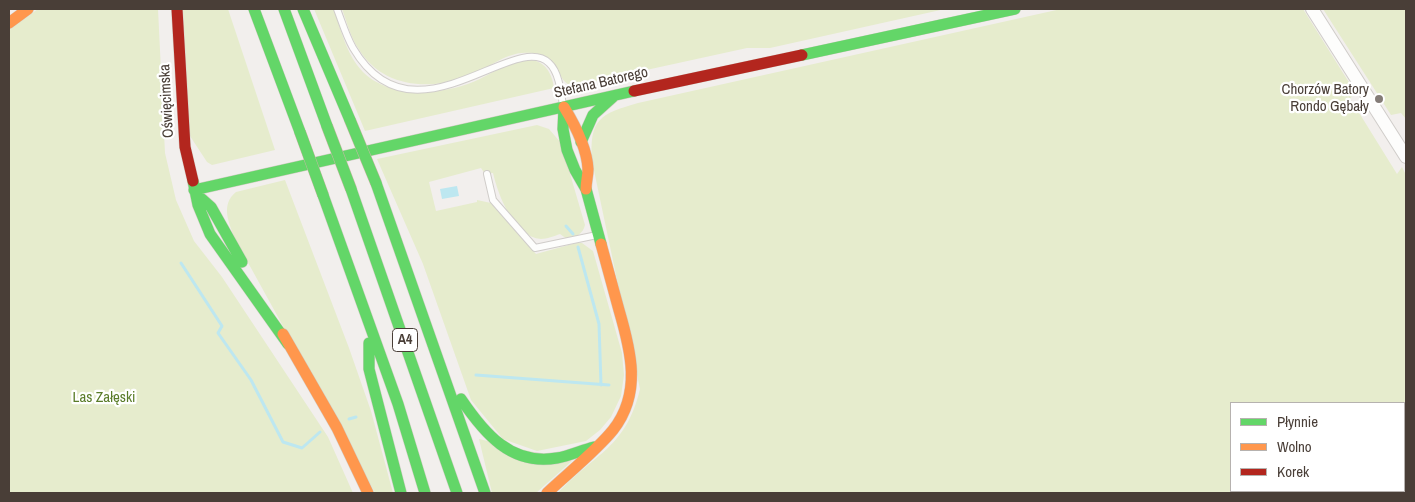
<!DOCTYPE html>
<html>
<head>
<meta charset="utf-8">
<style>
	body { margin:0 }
	#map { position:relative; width:1415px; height:502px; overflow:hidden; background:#f2efed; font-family:"Archivo Narrow",sans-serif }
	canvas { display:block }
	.frame { position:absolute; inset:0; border:10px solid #493e37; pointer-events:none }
	.legend { position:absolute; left:1230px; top:402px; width:175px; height:90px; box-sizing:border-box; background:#fff; border:1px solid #b6b2af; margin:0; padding:6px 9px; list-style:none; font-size:15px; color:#493e37 }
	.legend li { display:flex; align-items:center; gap:10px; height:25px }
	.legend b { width:25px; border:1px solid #b6b2af }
</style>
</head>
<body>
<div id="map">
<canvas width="1415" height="502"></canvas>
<div class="frame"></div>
<ul class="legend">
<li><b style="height:6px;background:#63d668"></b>Płynnie</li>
<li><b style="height:6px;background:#ff974d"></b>Wolno</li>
<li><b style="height:6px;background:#b3261e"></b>Korek</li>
</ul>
</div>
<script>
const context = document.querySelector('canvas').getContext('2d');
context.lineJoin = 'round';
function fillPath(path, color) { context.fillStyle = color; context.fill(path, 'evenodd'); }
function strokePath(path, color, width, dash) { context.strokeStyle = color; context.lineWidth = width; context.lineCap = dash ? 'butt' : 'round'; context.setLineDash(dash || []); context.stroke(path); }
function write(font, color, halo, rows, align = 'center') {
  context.font = font + ' "Archivo Narrow",sans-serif'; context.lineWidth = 4.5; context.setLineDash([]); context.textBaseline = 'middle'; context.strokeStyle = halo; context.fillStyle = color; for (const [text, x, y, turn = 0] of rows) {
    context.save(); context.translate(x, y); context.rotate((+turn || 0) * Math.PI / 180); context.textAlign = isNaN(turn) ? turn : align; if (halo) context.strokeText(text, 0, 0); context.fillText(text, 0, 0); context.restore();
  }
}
fillPath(new Path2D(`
	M38,9H158L165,153L176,200L194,241L222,277L328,437L353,493H9V30Z
	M183,9H228L275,150L212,165L207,162L190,136Z
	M314,9H334C340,27 345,49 357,65C383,100 437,96 473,82C488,76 505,63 522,60C541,57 552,70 554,88L365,131Z
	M342,9H945L770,48H747L573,86C555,83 560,49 522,53C505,54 486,69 470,76C429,91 382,88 358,48C350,36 347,22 342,9Z
	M1061,9H1303L1355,92L1350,99L1353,103L1397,174L1402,167L1406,175V493H558C595,453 626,448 640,389L592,161C589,119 600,114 638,103ZM1231,403H1404V491H1231Z
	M1323,9H1406V119L1401,113L1391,115Z
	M537,125L549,129L561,143L585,225C583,234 576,237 567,239L560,234C554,236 547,239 541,239C514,237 498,195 493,173L485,174L481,168L429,182L436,211L477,202V200L491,203L536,254L576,243H582L593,251L622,353L624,375L621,396L611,417L600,430L586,441L537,451L503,439L471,400L423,264L377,159Z
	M285,180L349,348L371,411L393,493H375L235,239C229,223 220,205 236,192Z
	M479,439L572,461L536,493H492Z`), '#e6eccd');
fillPath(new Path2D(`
	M457,186L459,196L442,199L440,189Z`), '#bde7f0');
strokePath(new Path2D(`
	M566,226L573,234
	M578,247L599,324L601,385
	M181,263L222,326L218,333L251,380L283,442L302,448L320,432
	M476,375L609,385
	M349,419L356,417`), '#bde7f0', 3);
const lane = new Path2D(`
	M337,9C342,22 346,36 353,48C413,150 514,29 549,63C559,72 561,92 563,106
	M487,174L493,200L535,248L597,235`);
const street = new Path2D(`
	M1312,9L1406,157`);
const fast = new Path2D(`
	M254,9L300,132
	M284,9L327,126
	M303,9L350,120
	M802,55L1015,9
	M564,107L563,129L567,150L575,170L586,189L601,244
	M581,142L593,115L613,97
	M193,181L198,205L210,234L288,344
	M376,183L485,493
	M351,189L457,493
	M194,190L634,91
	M323,195L398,404L425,493
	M202,199L211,207L242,262
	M369,343V369L401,493
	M461,399C484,433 511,466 557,458C569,456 582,450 594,447`);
const slow = new Path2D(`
	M9,23L28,9
	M564,107C575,125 587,148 588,169C588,176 586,182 586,189
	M283,334L337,428L368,493
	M547,493C567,474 596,451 613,430C642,393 631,351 619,310C613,288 607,266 601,244`);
const jam = new Path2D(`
	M177,9L185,147L193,181
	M634,91L802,55`);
strokePath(lane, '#d0cdca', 8);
strokePath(street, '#d0cdca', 14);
strokePath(fast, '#d3ccc5', 12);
strokePath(slow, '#d3ccc5', 12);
strokePath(jam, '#d3ccc5', 12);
strokePath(lane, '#fdfdfc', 6);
strokePath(street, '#fdfdfc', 12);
strokePath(fast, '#63d668', 11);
strokePath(slow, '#ff974d', 11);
strokePath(jam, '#b3261e', 11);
const fastBridge = new Path2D(`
	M350,120L376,183
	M327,126L351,189
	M300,132L323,195`);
strokePath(fastBridge, '#cab6a8', 12, []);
strokePath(fastBridge, '#63d668', 11);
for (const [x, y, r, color] of [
	[1379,99,5,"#847c77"]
]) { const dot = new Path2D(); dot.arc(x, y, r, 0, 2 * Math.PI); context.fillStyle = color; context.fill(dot); strokePath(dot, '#fff', 2); }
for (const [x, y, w] of [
	[405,340,25]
]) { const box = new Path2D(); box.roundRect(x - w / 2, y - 11.5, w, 23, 4); context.fillStyle = '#fff'; context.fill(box); strokePath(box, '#493e37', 1); }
write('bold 14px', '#493e37', null, [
	["A4",405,340]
]);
write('15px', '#493e37', '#fff', [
	["Stefana Batorego",601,83,-13],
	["Oświęcimska",167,101,-93]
]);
write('15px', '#493e37', '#fff', [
	["Chorzów Batory",1369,90],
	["Rondo Gębały",1369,107]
], 'right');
write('15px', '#5a7c29', '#fff', [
	["Las Załęski",104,398]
]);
</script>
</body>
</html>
